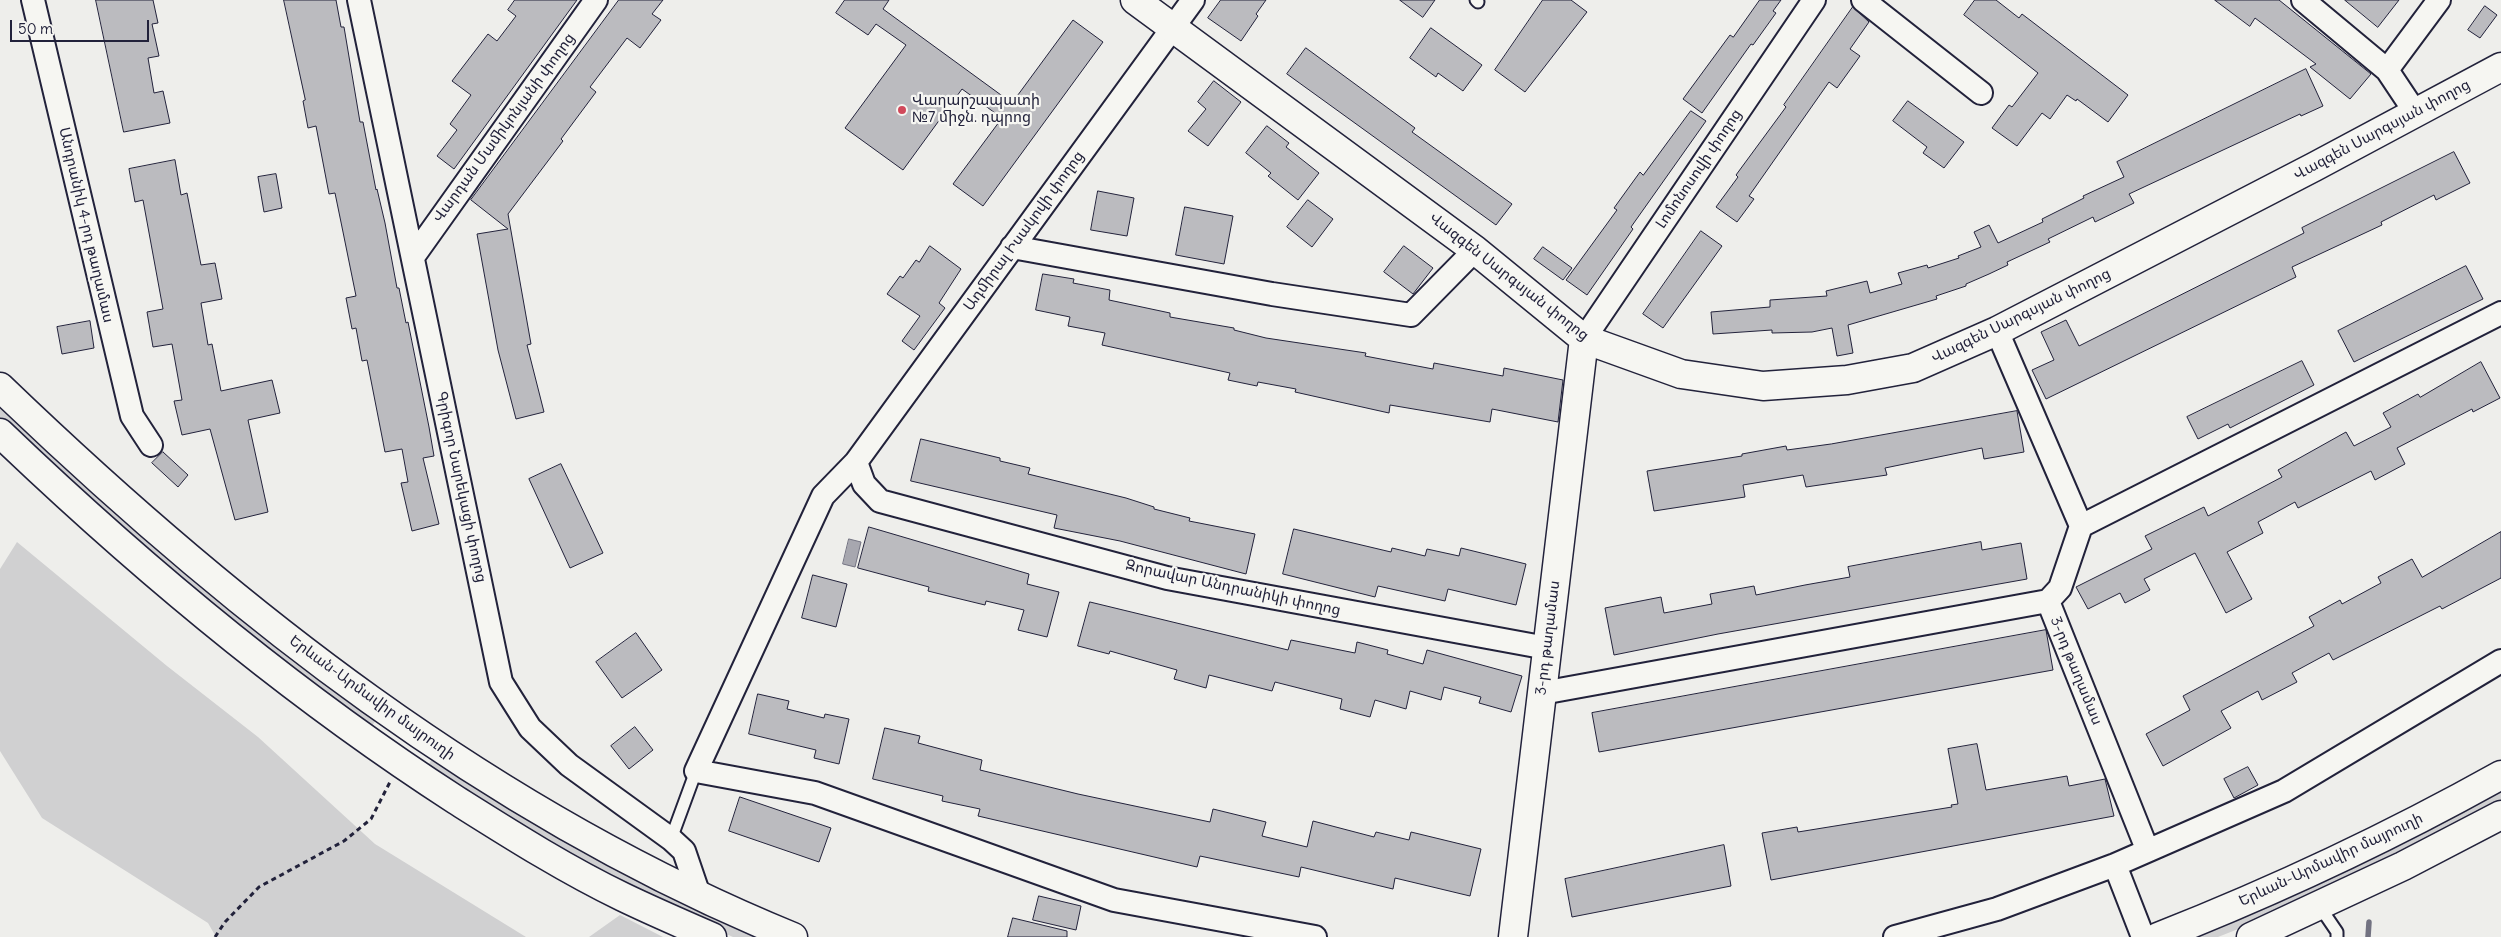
<!DOCTYPE html>
<html>
<head>
<meta charset="utf-8">
<style>
	body { margin:0 }
	#map { position:relative; width:2501px; height:937px; overflow:hidden; background:#eeeeeb; font-family:Delius,sans-serif }
	canvas { display:block }
	.scale { position:absolute; left:10px; top:20px; width:139px; height:22px; box-sizing:border-box; border:2px solid #22223b; border-top:0; padding-left:6px; font-size:15px; line-height:18px; white-space:nowrap; color:#22223b; -webkit-text-stroke:4px #f6f6f2; paint-order:stroke }
</style>
</head>
<body>
<div id="map">
<canvas width="2501" height="937"></canvas>
<div class="scale">50 m</div>
</div>
<script>
const context = document.querySelector('canvas').getContext('2d');
context.lineJoin = 'round';
function fillPath(path, color) { context.fillStyle = color; context.fill(path, 'evenodd'); }
function strokePath(path, color, width, dash) { context.strokeStyle = color; context.lineWidth = width; context.lineCap = dash ? 'butt' : 'round'; context.setLineDash(dash || []); context.stroke(path); }
function write(font, color, halo, rows, align = 'center') {
  context.font = font + ' Delius,"Noto Sans Armenian",sans-serif'; context.lineWidth = 4.5; context.setLineDash([]); context.textBaseline = 'middle'; context.strokeStyle = halo; context.fillStyle = color; for (const [text, x, y, turn = 0] of rows) {
    context.save(); context.translate(x, y); context.rotate((+turn || 0) * Math.PI / 180); context.textAlign = isNaN(turn) ? turn : align; if (halo) context.strokeText(text, 0, 0); context.fillText(text, 0, 0); context.restore();
  }
}
fillPath(new Path2D(`
	M0,403L376,720L369,730L186,587L0,421Z
	M17,542L167,666L258,737L375,844L526,937H216L208,923L42,818L0,751V569Z
	M433,757L765,937H733L678,912L603,875L426,769Z
	M2501,787V801L2376,868L2266,918L2218,937H2186Z
	M620,915L663,937H589Z`), '#d0d0d1');
const water = new Path2D(`
	M849,539L861,542L855,567L843,564Z`);
fillPath(water, '#a7a7af');
strokePath(water, '#727281', 1);
strokePath(new Path2D(`
	M2368,937L2369,922`), '#727281', 5.5);
const building = new Path2D(`
	M96,0H153L158,23L152,24L159,56L148,58L154,93L163,91L170,123L124,132Z
	M284,0H336L341,27H344L360,122H363L376,190L377,189L385,223L397,288H399L406,323L408,322L429,427L434,456L423,458L439,524L412,531L401,483L408,482L402,449L385,452L367,360L362,361L356,328L352,329L346,298L356,296L343,232L335,193L329,194L316,126L308,128L303,101L305,100Z
	M515,0H577L454,169L437,156L457,130L450,124L471,95L452,81L488,34L497,41L516,16L508,10Z
	M619,0H663L652,14L661,20L640,48L627,38L590,87L596,92L561,139L563,141L508,214L531,344L527,345L544,412L516,419L498,350L477,234L508,229L471,200Z
	M845,0H889L883,9L1012,103L1073,20L1103,42L983,206L953,184L1002,118L962,89L903,170L845,128L906,45L876,24L868,35L836,13Z
	M1221,0H1266L1256,14L1258,16L1241,41L1208,18Z
	M1400,0H1435L1423,17Z
	M1543,0H1571L1587,12L1525,92L1495,70Z
	M1760,0H1781L1773,11L1776,13L1753,45L1751,44L1702,113L1683,99L1730,35L1733,37Z
	M1975,0H1996L2019,18L2022,14L2128,95L2108,122L2077,99L2076,101L2067,95L2050,119L2042,113L2017,146L1992,128L2009,105L2012,107L2038,73L1964,15Z
	M2215,0H2279L2371,74L2350,99L2310,67L2316,64L2255,18L2250,26Z
	M2345,0H2399L2378,27Z
	M2485,6L2497,15L2480,38L2468,30Z
	M1853,7L1869,22L1850,49L1860,56L1837,88L1829,82L1749,196L1754,199L1737,222L1716,207L1738,177L1736,175L1786,107L1784,105Z
	M1431,28L1482,65L1463,91L1438,73L1436,77L1410,58Z
	M1306,48L1415,128L1412,132L1512,204L1496,225L1287,74Z
	M2306,69L2323,106L2301,116L2300,114L2129,194L2134,203L2095,222L2093,217L2048,239L2050,242L2007,262L2008,265L1989,274L1966,284V286L1936,296L1937,299L1848,325L1853,353L1837,356L1832,328L1812,332L1772,333V330L1713,334L1711,312L1770,307V300L1827,296L1826,291L1867,281L1870,293L1902,284L1898,273L1927,265L1928,268L1959,258L1958,256L1981,247L1974,232L1989,225L1998,243L2043,222L2042,219L2084,198L2083,196L2124,177L2117,162Z
	M1214,81L1241,102L1208,146L1188,131L1206,109L1198,102Z
	M1908,101L1964,142L1944,168L1923,153L1927,147L1893,121Z
	M1691,111L1706,121L1631,227L1633,229L1587,295L1566,280L1617,210L1614,208L1640,172L1643,175Z
	M1267,126L1289,143L1286,147L1319,173L1298,200L1268,176L1271,173L1246,153Z
	M2454,152L2470,183L2436,200L2434,195L2381,222L2382,225L2292,267L2296,277L2046,399L2032,370L2054,360L2041,332L2066,320L2079,346L2304,233L2302,228Z
	M175,160L181,195L187,193L201,265L215,263L222,299L201,303L208,345L212,344L221,391L272,380L280,413L248,420L268,512L235,520L210,429L182,435L174,401L182,400L172,344L153,347L147,312L163,309L143,200L135,202L129,169Z
	M276,174L282,208L264,212L258,177Z
	M1098,191L1134,198L1127,236L1091,230Z
	M1308,200L1333,219L1312,247L1287,227Z
	M1185,207L1233,216L1224,264L1176,255Z
	M1701,231L1722,246L1663,328L1643,314Z
	M930,246L961,269L939,303L945,308L914,350L902,341L920,316L887,294L900,276L903,278L916,260L919,262Z
	M1404,246L1433,268L1413,294L1384,272Z
	M1543,247L1572,268L1563,280L1534,259Z
	M2466,266L2483,299L2354,362L2338,331Z
	M1043,274L1074,279L1073,283L1110,290L1109,300L1170,313V317L1234,328V330L1266,338L1366,353L1365,356L1433,369L1434,363L1503,376L1504,368L1563,380L1558,422L1492,409L1490,422L1390,405L1389,413L1295,392L1296,389L1258,382L1257,386L1228,380L1230,373L1102,345L1105,333L1068,326L1070,317L1036,310Z
	M90,321L94,348L62,354L57,327Z
	M2302,361L2314,385L2230,428L2228,424L2198,439L2187,417Z
	M2481,362L2500,398L2473,412L2472,409L2397,448L2405,464L2375,480L2371,471L2298,508L2295,502L2258,522L2263,533L2227,552L2252,599L2226,613L2195,553L2144,579L2150,590L2125,603L2120,593L2088,609L2076,587L2152,549L2145,536L2204,507L2208,516L2248,495L2282,477L2278,470L2346,432L2354,446L2391,427L2383,413L2418,394L2420,397Z
	M2017,411L2024,452L1984,459L1982,448L1885,468L1887,475L1806,487L1803,475L1743,485L1745,497L1654,511L1647,471L1742,456V454L1786,446L1787,450L1831,444Z
	M921,439L1000,458V461L1030,468L1028,474L1126,498L1154,507V509L1190,518L1189,521L1255,534L1246,574L1120,541L1054,528L1057,515L911,481Z
	M163,452L188,475L178,487L152,463Z
	M561,464L603,553L570,568L529,479Z
	M869,527L1029,574L1027,584L1059,592L1047,637L1018,630L1024,610L986,601L985,605L952,597L928,591L929,587L858,568Z
	M1294,529L1391,552L1392,548L1425,556L1427,549L1459,556L1461,548L1526,564L1516,605L1448,589L1445,601L1378,586L1375,597L1283,574Z
	M2501,532V578L2442,609L2440,606L2333,660L2329,653L2292,673L2297,682L2262,700L2258,691L2221,711L2231,728L2163,766L2146,734L2190,710L2183,696L2314,626L2309,617L2340,600L2342,604L2381,583L2378,577L2412,559L2422,577Z
	M1981,542L1982,550L2021,543L2027,579L1718,634L1614,655L1605,608L1661,597L1664,613L1712,604L1710,594L1754,586L1756,595L1805,585L1850,577L1848,567Z
	M813,575L847,584L836,627L802,618Z
	M1090,602L1288,650L1291,640L1355,653L1357,642L1388,650L1387,654L1423,664L1427,650L1522,676L1511,712L1479,703L1481,697L1444,687L1441,700L1410,691L1406,709L1375,700L1370,717L1340,709L1342,699L1275,682L1272,691L1209,675L1206,688L1174,679L1177,670L1110,651L1109,654L1078,646Z
	M2046,630L2053,670L1599,752L1592,713Z
	M636,633L662,670L622,698L596,662Z
	M758,694L789,701L787,709L824,718L825,714L849,719L839,764L814,758L816,750L749,734Z
	M635,727L653,750L629,769L611,746Z
	M885,728L920,736L918,743L982,760L980,770L1078,794L1210,822L1213,809L1266,822L1262,836L1307,847L1313,821L1374,837L1376,832L1409,840L1411,832L1481,849L1470,896L1395,878L1393,889L1301,867L1299,877L1200,856L1197,867L978,816L980,809L942,801L943,796L873,779Z
	M1977,744L1986,790L2067,776L2069,786L2105,779L2114,816L1771,880L1762,833L1797,827L1798,832L1952,807L1951,805L1958,804L1948,749Z
	M2248,767L2258,785L2234,798L2224,779Z
	M740,797L831,828L819,862L729,831Z
	M1724,845L1731,886L1572,917L1565,879Z
	M1039,896L1081,906L1076,930L1033,920Z
	M1013,918L1067,931V937H1008Z`);
fillPath(building, '#bbbbbf');
strokePath(building, '#22223b', 1);
const service = new Path2D(`
	M1476,0L1478,2
	M671,839L696,771
	M2320,907L2337,932V937`);
const minor = new Path2D(`
	M33,0L132,416L151,445
	M359,0L501,682L530,728L569,765L671,839L684,851L699,895
	M1193,0L856,462L823,496L696,771L815,793L1114,900L1315,937
	M1863,0L1981,93
	M2303,0L2387,70L2415,112
	M2387,70L2439,0
	M1012,247L1272,294L1411,315L1475,250
	M413,257L596,0
	M1997,331L2081,526L2060,588L2048,601L2147,849
	M1584,339L1814,0
	M856,462L864,484L880,501L1167,578L1547,648
	M2081,526L2501,313
	M1542,693L2048,601
	M2115,865L2143,937
	M1895,937L1997,909L2115,865L2284,791L2501,661`);
const tertiary = new Path2D(`
	M1135,0L1475,250L1584,339L1681,374L1763,386L1847,380L1913,368L1997,331L2314,167L2501,67
	M1513,937L1584,339`);
const trunk = new Path2D(`
	M0,387C233,611 491,814 793,937
	M0,433C141,568 292,694 456,800C510,834 565,869 623,897C652,911 682,924 712,937
	M2158,937C2275,891 2390,837 2501,775
	M2251,937L2403,866L2501,815`);
strokePath(service, '#22223b', 15);
strokePath(minor, '#22223b', 26);
strokePath(tertiary, '#22223b', 31);
strokePath(trunk, '#22223b', 31);
strokePath(new Path2D(`
	M215,937L225,922L259,887L344,841L371,819L390,782`), '#22223b', 3, [5, 4]);
strokePath(service, '#f6f6f2', 11);
strokePath(minor, '#f6f6f2', 22);
strokePath(tertiary, '#f6f6f2', 28);
strokePath(trunk, '#f6f6f2', 28);
for (const [x, y, r, color] of [
	[902,110,5,"#d1495b"]
]) { const dot = new Path2D(); dot.arc(x, y, r, 0, 2 * Math.PI); context.fillStyle = color; context.fill(dot); strokePath(dot, '#f6f6f2', 2); }
write('15px', '#22223b', '#f6f6f2', [
	["Վաղարշապատի",912,101],
	["№7 միջն. դպրոց",912,118]
], 'left');
write('15px', '#22223b', '#f6f6f2', [
	["Վարդան Մամիկոնյանի փողոց",504,128,-54],
	["Վազգեն Սարգսյան փողոց",2382,130,-28],
	["Լոմոնոսովի փողոց",1699,169,-56],
	["Անդրանիկ 4-րդ թաղամաս",86,225,77],
	["Ադմիրալ Իսակովի փողոց",1024,231,-54],
	["Վազգեն Սարգսյան փողոց",1509,277,38],
	["Վազգեն Սարգսյան փողոց",2021,316,-26],
	["Գրիգոր Նարեկացի փողոց",461,487,78],
	["Զորավար Անդրանիկի փողոց",1233,588,12],
	["3-րդ թաղամաս",1548,638,-83],
	["3-րդ թաղամաս",2076,671,68],
	["Երևան-Արմավիր մայրուղի",372,698,36],
	["Երևան-Արմավիր մայրուղի",2331,860,-25]
]);
</script>
</body>
</html>
